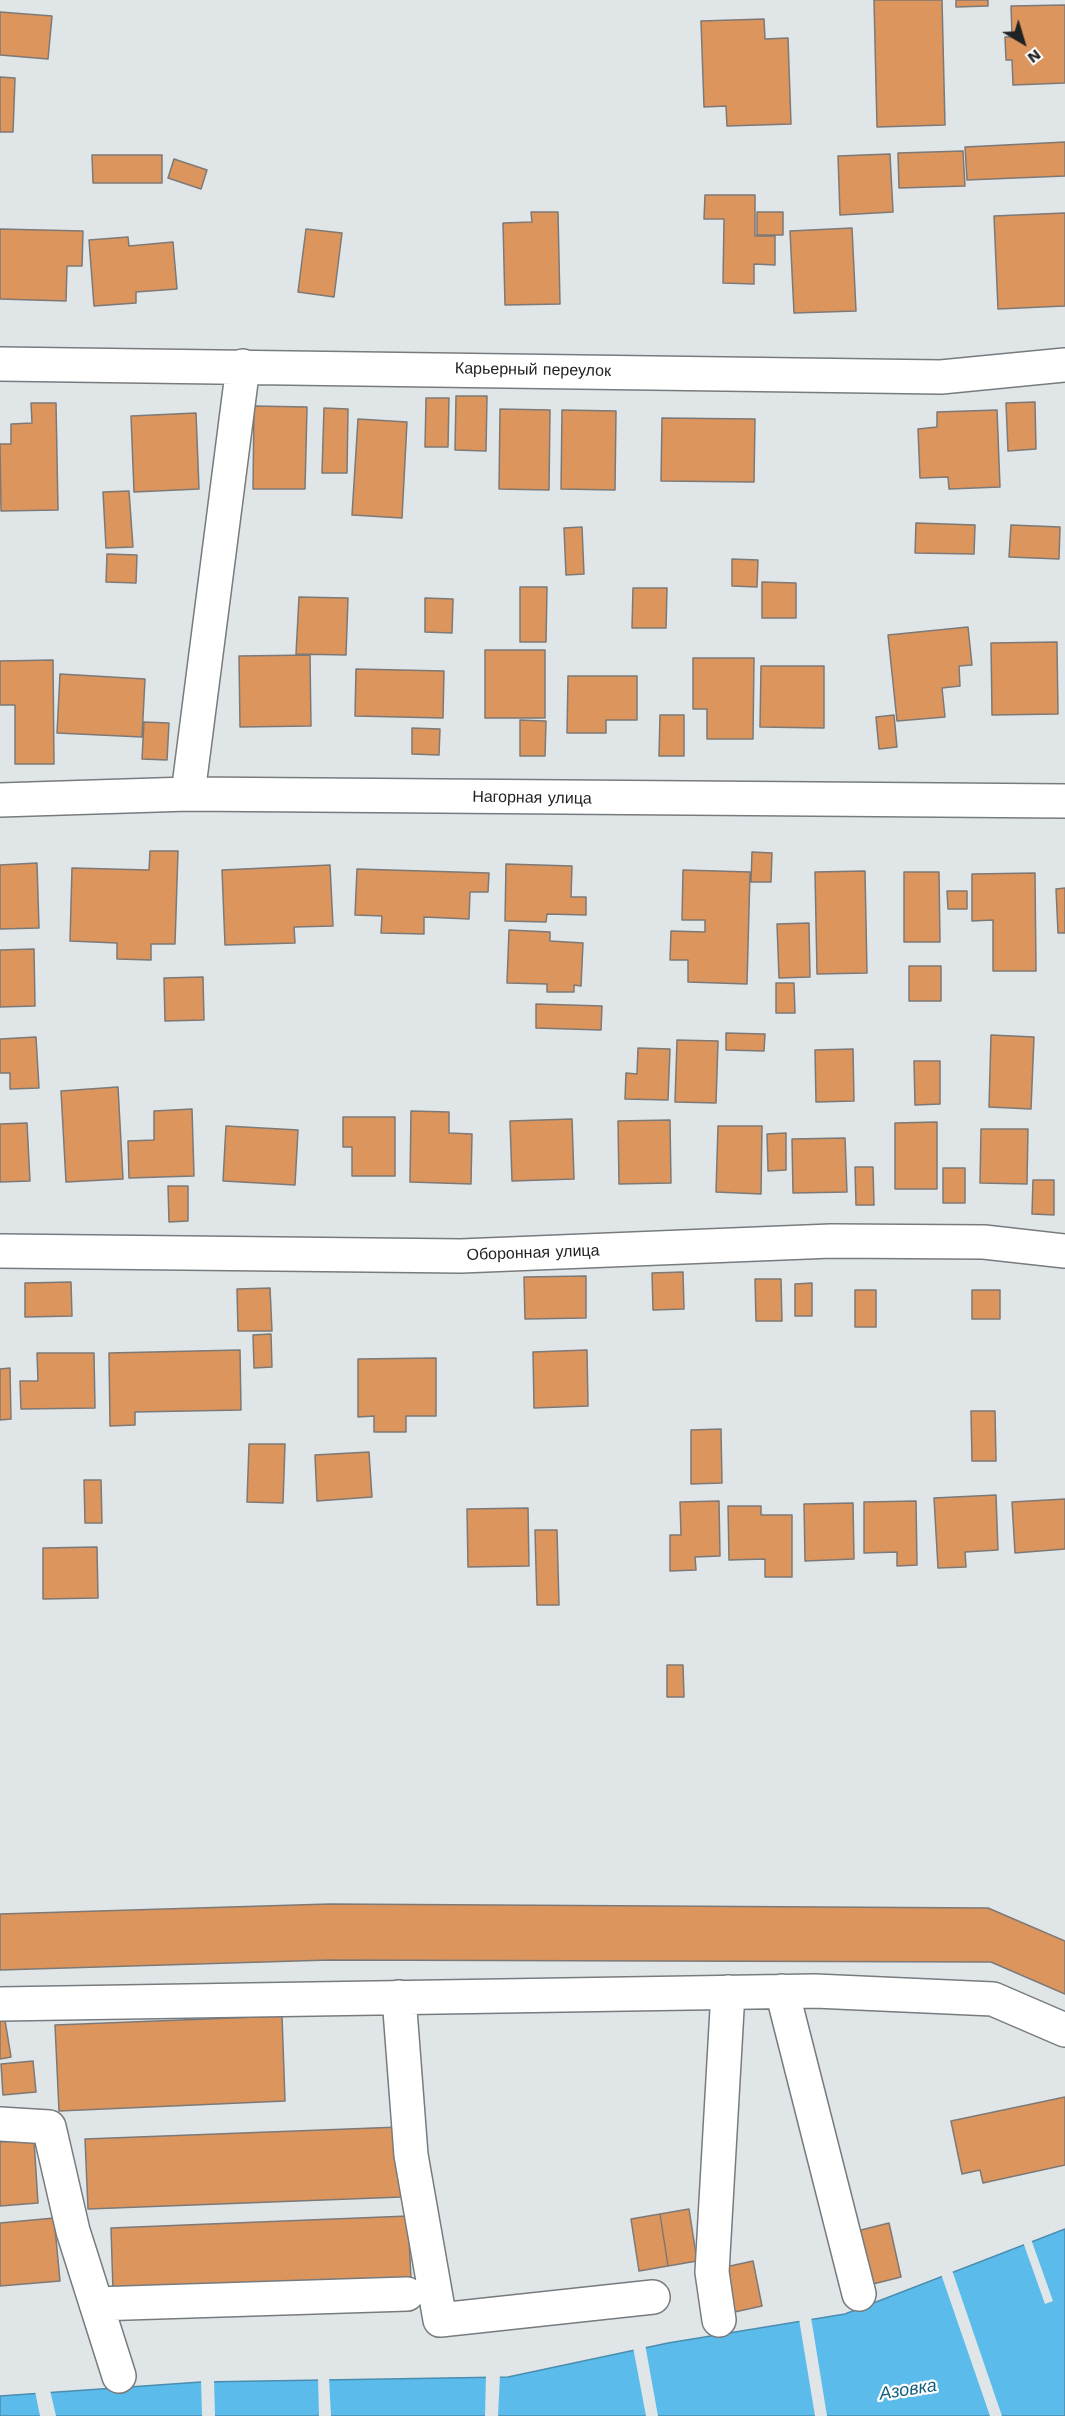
<!DOCTYPE html>
<html>
<head>
<meta charset="utf-8">
<style>
	body { margin:0 }
	#map { position:relative; width:1065px; height:2416px; overflow:hidden; background:#e0e5e8; font-family:"Work Sans",sans-serif }
	canvas { display:block }
	.north { position:absolute; left:993px; top:12px; width:60px; height:60px; -webkit-text-stroke:4px #fff; paint-order:stroke; rotate:142deg; font-size:16px; font-weight:700; line-height:24px; text-align:center; color:#212223 }
	.north::after { content:''; display:block; margin:auto; width:21px; height:27px; background:#212223; clip-path:polygon(50% 0,100% 100%,50% 72%,0 100%) }
</style>
</head>
<body>
<div id="map">
<canvas width="1065" height="2416"></canvas>
<div class="north">N</div>
</div>
<script>
const context = document.querySelector('canvas').getContext('2d');
context.lineJoin = 'round';
function fillPath(path, color) { context.fillStyle = color; context.fill(path, 'evenodd'); }
function strokePath(path, color, width, dash) { context.strokeStyle = color; context.lineWidth = width; context.lineCap = dash ? 'butt' : 'round'; context.setLineDash(dash || []); context.stroke(path); }
function write(font, color, halo, rows, align = 'center') {
  context.font = font + ' "Work Sans",sans-serif'; context.lineWidth = 4.5; context.setLineDash([]); context.textBaseline = 'middle'; context.strokeStyle = halo; context.fillStyle = color; for (const [text, x, y, turn = 0] of rows) {
    context.save(); context.translate(x, y); context.rotate((+turn || 0) * Math.PI / 180); context.textAlign = isNaN(turn) ? turn : align; if (halo) context.strokeText(text, 0, 0); context.fillText(text, 0, 0); context.restore();
  }
}
const water = new Path2D(`
	M1065,2229V2416H0V2396L201,2382L508,2377L668,2343L845,2314Z`);
fillPath(water, '#5bbbea');
strokePath(water, '#4a8dae', 1.5);
fillPath(new Path2D(`
	M1031,2239L1053,2301L1045,2304L1023,2242Z
	M952,2270L1002,2416H990L941,2274Z
	M811,2317L827,2416H815L799,2319Z
	M645,2344L658,2416H646L633,2347Z
	M486,2374H500L498,2416H485Z
	M318,2377H329L331,2416H319Z
	M201,2379H214L215,2416H202Z
	M50,2390L56,2416H40L35,2391Z`), '#e0e5e8');
const building = new Path2D(`
	M874,0H942L945,125L877,127Z
	M956,0H988V6L956,7Z
	M1065,5V83L1013,85L1012,60H1006L1005,37H1012L1011,6Z
	M0,12L52,16L48,59L0,55Z
	M764,19L765,39L788,38L791,124L727,126L726,106L704,107L701,21Z
	M0,77L15,78L13,132H0Z
	M1065,142V176L967,180L965,147Z
	M963,151L965,186L899,188L898,153Z
	M890,154L893,212L840,215L838,156Z
	M92,155H162V183H93Z
	M174,159L207,170L201,189L168,178Z
	M705,195H755V236H775V265L754,264V284L723,283L724,219H704Z
	M531,212H558L560,304L505,305L503,223L532,222Z
	M757,212H783V235H757Z
	M1065,213V306L998,309L994,216Z
	M852,228L856,311L794,313L790,231Z
	M0,229L83,231L82,266H67L66,301L0,299Z
	M306,229L342,233L334,297L298,292Z
	M128,237L129,246L173,242L177,289L136,292V303L94,306L89,240Z
	M456,396H487L486,451L455,450Z
	M426,398H449L448,447H425Z
	M1035,402L1036,449L1008,451L1006,403Z
	M31,403H56L58,510L1,511L0,444H11V424L32,423Z
	M254,406L307,407L305,489H253Z
	M324,408L348,409L347,473H322Z
	M500,409L550,410L549,490L499,489Z
	M562,410L616,411L615,490L561,489Z
	M997,410L1000,487L949,489L948,477L920,478L918,429L937,427V412Z
	M196,413L199,489L134,492L131,416Z
	M662,418L755,419L754,482L661,481Z
	M358,419L407,422L402,518L352,515Z
	M129,491L133,547L106,548L103,492Z
	M916,523L975,525L974,554L915,553Z
	M1011,525L1060,527L1059,559L1009,557Z
	M582,527L584,574L566,575L564,528Z
	M107,554L137,555L136,583L106,582Z
	M732,559L758,560L757,587L732,586Z
	M762,582L796,583V618H762Z
	M520,587H547L546,642H520Z
	M633,588H667L666,628H632Z
	M299,597L348,598L346,655L296,654Z
	M425,598L453,599L452,633L425,632Z
	M968,627L972,665L959,666L960,686L942,688L945,717L897,721L888,635Z
	M1057,642L1058,714L992,715L991,643Z
	M485,650H545V718H485Z
	M310,655L311,726L240,727L239,656Z
	M693,658H754L753,739H707V709H693Z
	M53,660L54,764H15V705H0V661Z
	M761,666H824V728L760,727Z
	M356,669L444,671L443,718L355,716Z
	M60,674L145,679L142,737L57,733Z
	M568,676H637V720H606V733H567Z
	M660,715H684V756H659Z
	M894,715L897,747L879,749L876,717Z
	M520,720L546,721L545,756H520Z
	M144,722L169,723L167,760L142,759Z
	M412,728L440,729L439,755L412,754Z
	M150,851H178L175,944H151V960L117,959V943L70,941L72,868L149,870Z
	M752,852L772,853L771,882H751Z
	M37,863L39,928L0,929V865Z
	M506,864L572,866L571,897H586V915L547,914L546,922L505,921Z
	M330,865L333,926L294,927L295,943L225,945L222,870Z
	M357,869L489,873L488,892H470L469,919L424,917V934L381,933L382,916L355,915Z
	M683,870L750,872L747,984L688,982V960H670L671,931L705,932V920H682Z
	M865,871L867,973L817,974L815,872Z
	M904,872H939L940,942H904Z
	M1035,873L1036,971H993V920L972,921V874Z
	M1065,888V933H1058L1056,889Z
	M947,891H967V909H948Z
	M809,923L810,977L779,978L777,924Z
	M509,930L550,932V941L583,943L581,986L574,985V992H547V984L507,983Z
	M34,949L35,1006L0,1007V950Z
	M909,966H941V1001H909Z
	M203,977L204,1020L165,1021L164,978Z
	M776,983H794L795,1013H776Z
	M536,1004L602,1006L601,1030L536,1028Z
	M726,1033L765,1034L764,1051L726,1050Z
	M991,1035L1034,1037L1031,1109L989,1107Z
	M36,1037L39,1088L10,1089V1073H0V1039Z
	M677,1040L718,1041L716,1103L675,1102Z
	M638,1048L670,1049L668,1100L625,1099L626,1073L637,1074Z
	M853,1049L854,1101L816,1102L815,1050Z
	M914,1061H940V1104L915,1105Z
	M118,1087L123,1179L66,1182L61,1091Z
	M192,1109L194,1176L129,1178L128,1141L154,1140V1111Z
	M411,1111L449,1112V1133L472,1134L471,1184L410,1182Z
	M343,1117H395V1176H352V1147H343Z
	M572,1119L574,1179L512,1181L510,1121Z
	M670,1120L671,1183L619,1184L618,1121Z
	M937,1122V1189H895V1123Z
	M27,1123L30,1181L0,1182V1124Z
	M226,1126L298,1130L295,1185L223,1181Z
	M718,1126H762L761,1194L716,1192Z
	M981,1129H1028L1027,1184L980,1183Z
	M786,1133V1170L768,1171L767,1134Z
	M845,1138L847,1192L793,1193L792,1139Z
	M855,1167H873L874,1205H856Z
	M943,1168H965V1203H943Z
	M1033,1180H1054V1215L1032,1214Z
	M168,1186H188V1221L169,1222Z
	M683,1272L684,1309L653,1310L652,1273Z
	M586,1276V1318L525,1319L524,1277Z
	M755,1279H781L782,1321H756Z
	M71,1282L72,1316L25,1317V1283Z
	M812,1283V1316H795V1284Z
	M270,1288L272,1331H238L237,1289Z
	M855,1290H876V1327H855Z
	M972,1290H1000V1319H972Z
	M271,1334L272,1367L254,1368L253,1335Z
	M240,1350L241,1410L135,1412V1425L110,1426L109,1353Z
	M587,1350L588,1406L534,1408L533,1352Z
	M37,1353H94L95,1408L21,1409L20,1381H38Z
	M436,1358V1416H406V1432H374V1416L358,1417V1359Z
	M10,1368L11,1419L0,1420V1369Z
	M971,1411H995L996,1461H972Z
	M721,1429L722,1483L691,1484V1430Z
	M249,1444H285L283,1503L247,1502Z
	M369,1452L372,1497L317,1501L315,1455Z
	M84,1480H101L102,1523H85Z
	M996,1495L998,1550L965,1552L966,1567L938,1568L934,1498Z
	M1065,1499V1549L1015,1553L1012,1502Z
	M719,1501L720,1556L695,1557L696,1570L670,1571V1535H681L680,1502Z
	M916,1501L917,1565L897,1566V1552L864,1553V1502Z
	M853,1503L854,1559L805,1561L804,1504Z
	M728,1506H761V1515H792V1577H765V1559L729,1560Z
	M528,1508L529,1566L468,1567L467,1509Z
	M535,1530H557L559,1605H537Z
	M97,1547L98,1598L43,1599V1548Z
	M667,1665H683L684,1697H667Z
	M329,1904L988,1908L1065,1941V1994L991,1962L329,1960L0,1970V1914Z
	M4,2014L11,2057L0,2059V2015Z
	M282,2016L285,2101L59,2111L55,2025Z
	M33,2061L36,2092L3,2095L1,2064Z
	M1065,2097V2165L983,2183L980,2170L962,2174L951,2121Z
	M400,2127L402,2197L88,2209L85,2139Z
	M34,2140L38,2203L0,2206V2142Z
	M689,2209L697,2261L668,2266L660,2214Z
	M660,2214L668,2266L639,2271L631,2219Z
	M408,2216L411,2279L113,2291L111,2228Z
	M54,2218L60,2281L0,2286V2223Z
	M889,2223L901,2277L869,2285L857,2231Z
	M753,2261L762,2306L730,2313L721,2268Z`);
fillPath(building, '#dc955d');
strokePath(building, '#7d7976', 1.5);
const minor = new Path2D(`
	M0,364L941,377L1065,365
	M188,794L243,366
	M0,800L188,794L1065,801
	M0,1251L461,1256L831,1241L984,1242L1065,1251
	M782,1991L859,2294
	M399,1997L411,2155L440,2320L653,2297
	M0,2004L815,1991L993,1999L1065,2030
	M0,2124L49,2127L73,2231L119,2376
	M96,2304L407,2294
	M719,2320L712,2272L728,1992`);
strokePath(minor, '#777b7e', 36);
strokePath(minor, '#fff', 33);
write('16px', '#212223', '#fff', [
	["Карьерный переулок",533,370,1],
	["Нагорная улица",532,798,1],
	["Оборонная улица",533,1253,-2]
]);
write('italic 18px', '#135e7d', '#fff', [
	["Азовка",908,2390,-9]
]);
</script>
</body>
</html>
